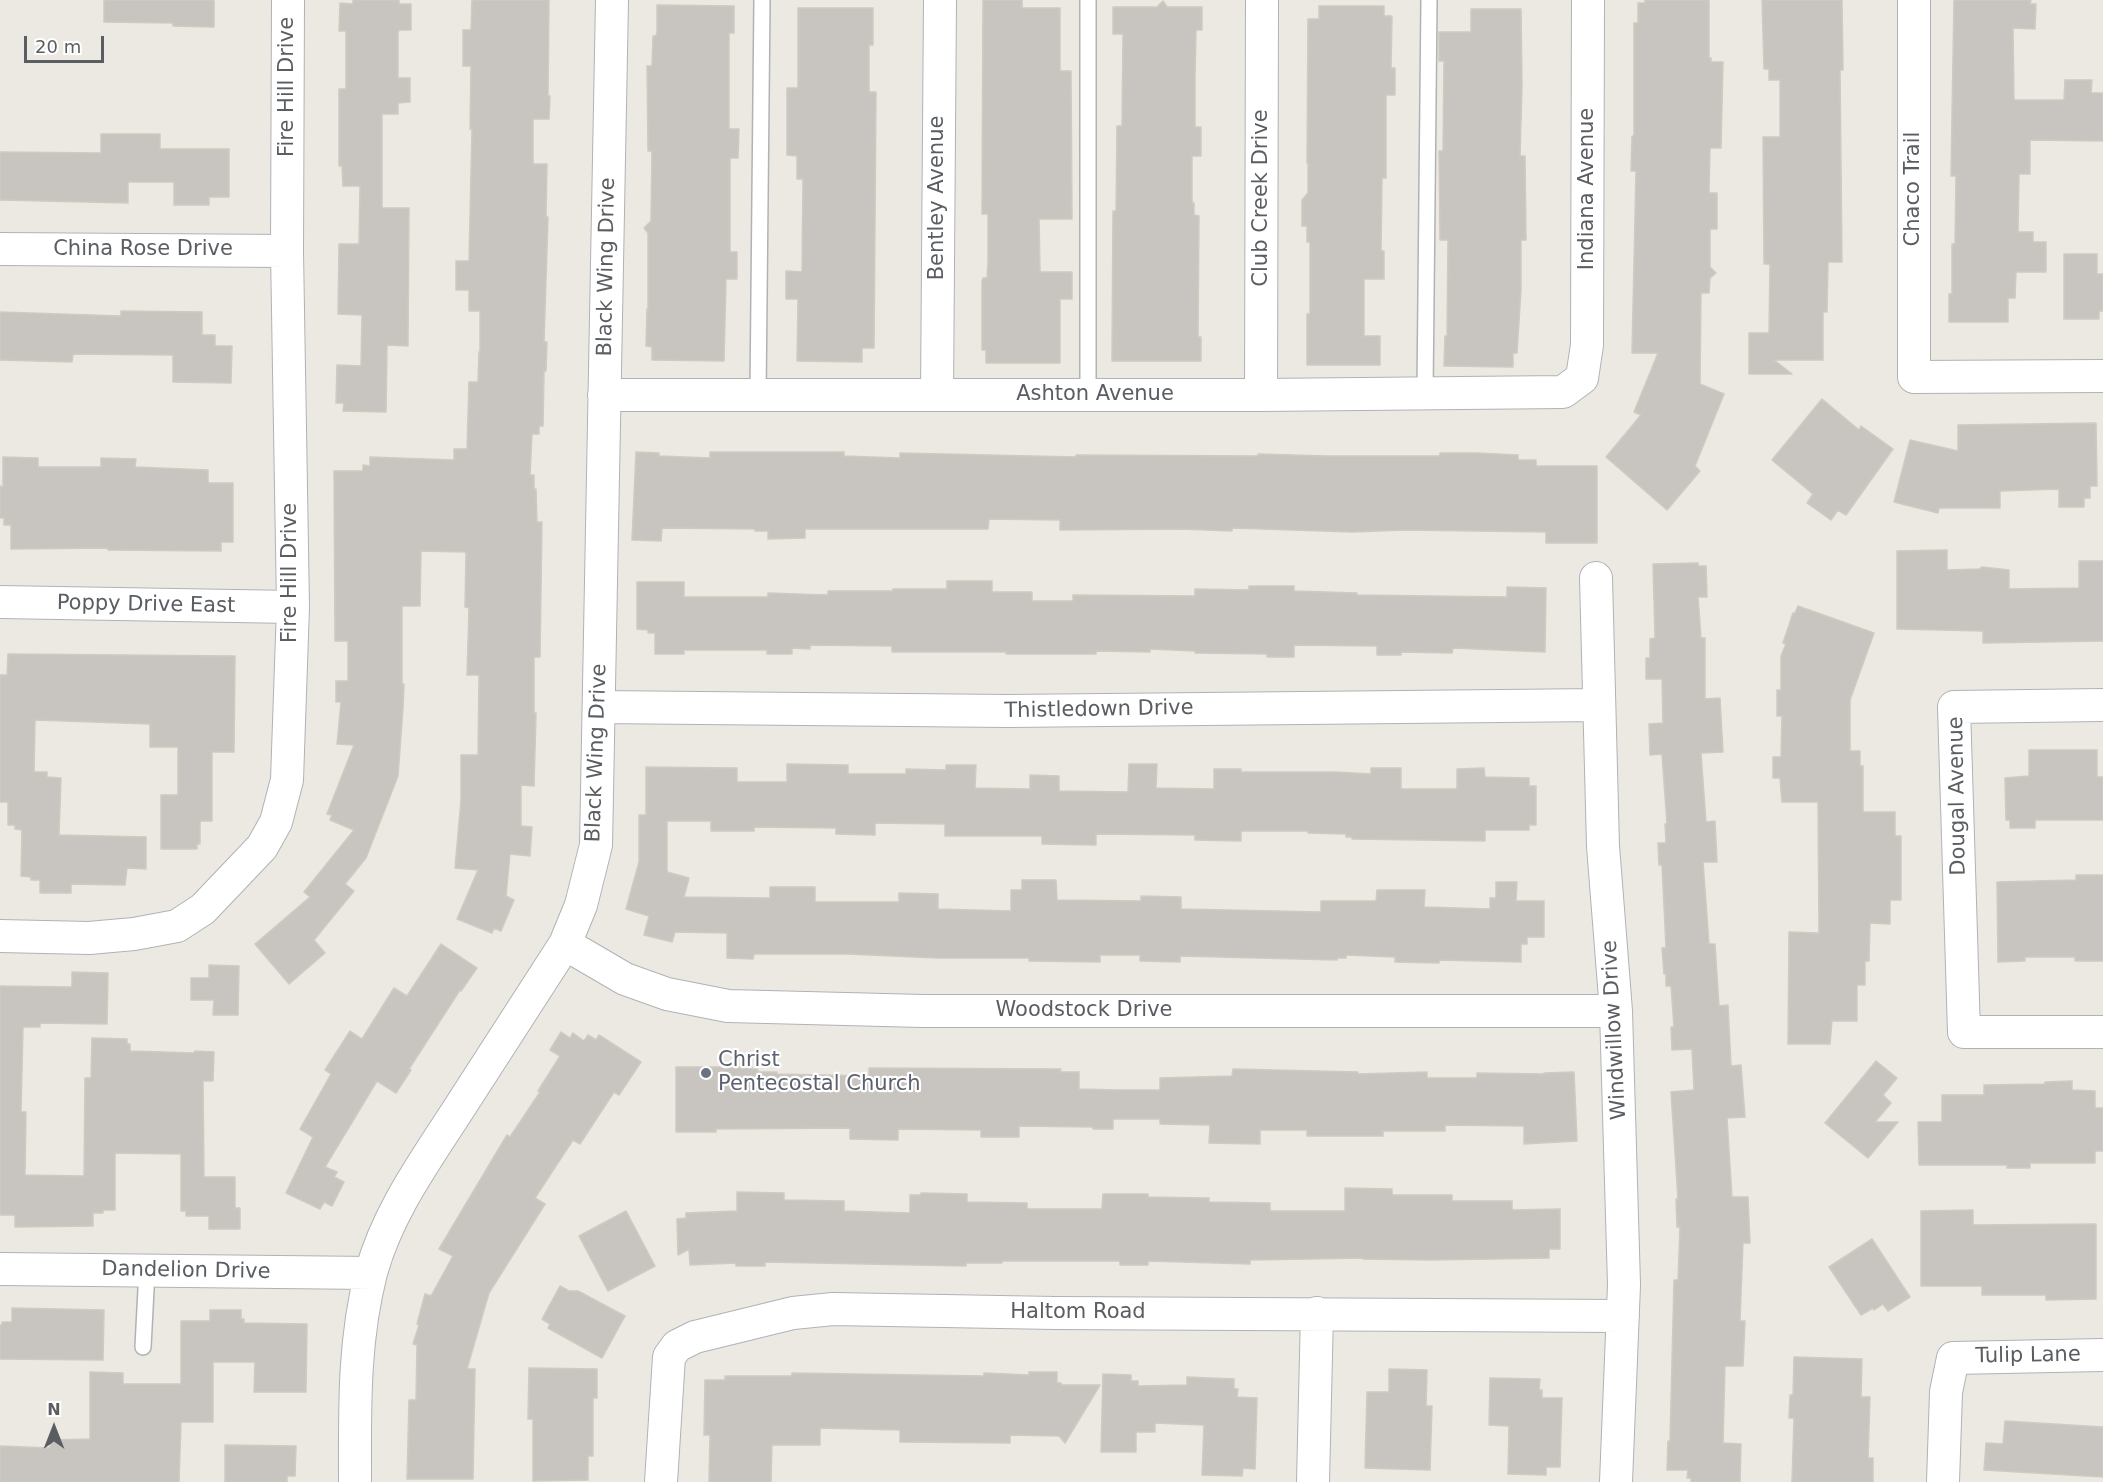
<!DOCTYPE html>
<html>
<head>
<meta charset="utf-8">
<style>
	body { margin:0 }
	#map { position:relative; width:2103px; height:1482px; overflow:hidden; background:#ece9e2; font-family:"DejaVu Sans",sans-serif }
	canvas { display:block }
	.north { position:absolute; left:24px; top:1398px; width:60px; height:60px; -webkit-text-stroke:4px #fff; paint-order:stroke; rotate:0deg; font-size:16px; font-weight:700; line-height:24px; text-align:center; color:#5a5e62 }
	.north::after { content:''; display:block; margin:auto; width:21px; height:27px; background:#5a5e62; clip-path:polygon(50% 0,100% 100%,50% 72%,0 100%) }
	.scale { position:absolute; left:24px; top:36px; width:80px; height:27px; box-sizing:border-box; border:3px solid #5a5e62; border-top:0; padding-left:8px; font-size:18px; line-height:21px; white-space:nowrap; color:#5a5e62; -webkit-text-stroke:4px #fff; paint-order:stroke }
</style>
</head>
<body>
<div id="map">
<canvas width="2103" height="1482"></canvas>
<div class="north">N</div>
<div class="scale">20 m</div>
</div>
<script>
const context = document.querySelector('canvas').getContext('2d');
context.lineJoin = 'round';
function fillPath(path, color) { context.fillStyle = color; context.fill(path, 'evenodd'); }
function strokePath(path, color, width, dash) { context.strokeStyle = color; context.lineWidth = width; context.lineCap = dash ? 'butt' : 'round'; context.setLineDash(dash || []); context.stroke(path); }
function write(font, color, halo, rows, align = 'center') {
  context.font = font + ' "DejaVu Sans",sans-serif'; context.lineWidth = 4.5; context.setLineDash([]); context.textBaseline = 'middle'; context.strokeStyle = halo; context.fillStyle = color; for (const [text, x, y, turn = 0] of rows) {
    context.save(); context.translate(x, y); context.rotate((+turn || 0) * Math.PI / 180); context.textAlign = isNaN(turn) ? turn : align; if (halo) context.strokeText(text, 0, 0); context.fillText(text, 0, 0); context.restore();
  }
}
const building = new Path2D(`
	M104,0H214V27L173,26V23L104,22Z
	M353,0H399V4H411V30H399L398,33V78H410V102L398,103V114H382V208H409L408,346L387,345L386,412L343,411L344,403H336L337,365L361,366L362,315L338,314L339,244H359L360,186H343L342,166H339V89H346V31H339L340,3L353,4Z
	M472,0H549L548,96H550L549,119H533V164H547L546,217H548L544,342H547L546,371H544L543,426H539V434H532L530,475H534V489H536L537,522H542L540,657H534V713H536L534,786L521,785V826L532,827L530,856L510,854L506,896L514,900L501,931L494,928L492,933L457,919L478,870L455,868L461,800V755H478L479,675H467L469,608L465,607L466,552L421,551L420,606H402V684H404L403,708L398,776L366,858L345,884L354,891L314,940L325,953L289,984L255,944L310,897L304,892L354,830L330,820L332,815L327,814L354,745L337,744L341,702H336V681H348V641H335L334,471H363V465L370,466V457L454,460V449H467L469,382H478L479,352H480V311H469V290H456V261H469L472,129H470L471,66H463V30H471Z
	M983,0H1022V8H1060V71H1071L1072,219H1039L1040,272H1072V299H1060V363H986V350H982V282L983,278H987L988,263V214H982Z
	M1645,0H1709V58H1711V62H1723L1721,148H1710L1709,193H1717V229H1710V267L1716,273L1710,278L1709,293H1701L1700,384L1724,394L1695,466L1700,471L1667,510L1606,457L1641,415L1634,412L1658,353H1632L1636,171H1631L1632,136H1634V23H1638V3H1645Z
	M1762,0H1842L1843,70H1840L1842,262H1828L1827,312H1823V360H1774L1792,374H1749V333H1769L1770,264H1764L1763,137H1780V80H1769V69H1764Z
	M1954,0H2031L2030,4H2036L2035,29L2013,28L2014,100H2064L2065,80H2092L2091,93H2103V141L2030,140V174H2019L2018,232H2033V242H2046V272H2016L2015,298H2008V322H1949V294H1952V244H1955L1956,176H1951Z
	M1163,1L1167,7H1202V30H1196L1195,76V127H1201V156H1192V203H1194V215L1199,216L1198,337H1201V361H1112L1113,211H1116L1117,126H1122L1123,34H1113V7H1157Z
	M657,5L734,6V33H729V129H739L738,158H730V252H737V279H726L724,361L652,360V347L646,346L647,309H648V233L644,228L651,221L652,151H648L647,66H652L653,36H656L657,32Z
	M1319,6H1384V16H1392L1391,68H1395V95H1386V178H1382L1381,251H1384V279H1364V336H1380V365H1307V314H1310V242H1307V226H1302V200L1308,193V163H1307L1308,19H1319Z
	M798,8H873V45H869V92H876L874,348H862V362L797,361L798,299H786V271L802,272L803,179H797V156L787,155V88H798Z
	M1471,9H1521L1522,86L1520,156H1525L1526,240H1521V289L1517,353H1513V367L1444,366L1445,336H1447L1448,240H1440L1439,151H1443L1444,61H1439V32H1471Z
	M101,134H160V149H229V197H209V205H174V182H128V203L0,200V152L101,153Z
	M2064,254H2097V274H2103V311H2099V319H2064Z
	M121,311L202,312V335H215V346H232L231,383L173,382V355L73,354L72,362L0,360V312L121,316Z
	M1822,399L1859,430L1861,426L1893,449L1846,515L1838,510L1831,520L1807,503L1813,494L1772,460Z
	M2096,423L2097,486H2090V498H2084V507H2059V489L2000,491V508H1939L1938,513L1894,502L1910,440L1958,451V425Z
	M636,452L659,453V456L710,458V452H844V456L900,458V453L1076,457V455L1258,456V454L1326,456H1440V453H1476L1518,455V460H1536V466H1597V543H1546V532L1405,530L1352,532L1232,528V531L1181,529L1060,530V520L989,519L988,529H805V538L768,539V531H755V529L662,528L661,541L632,540Z
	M3,457L38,458V467H101V458L136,459L135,467L208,470V483H233V542H221V551L108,550V548L11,549V525H4V518H0V486L3,487Z
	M1947,550V570L1979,569L1982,567L2009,570V589L2079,588V561H2103V641L1983,643V631L1897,629V551Z
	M1698,563V566H1706L1707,597H1698L1701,638H1705V699L1720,698L1723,752L1701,753L1706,822L1715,821L1717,862H1703L1709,944H1715L1719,1006L1728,1005L1731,1066L1741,1065L1745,1117L1727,1118L1732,1197H1748L1750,1243H1743L1740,1321H1745L1743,1366H1725L1723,1443L1741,1444L1740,1482H1691V1478H1687L1688,1470H1667L1668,1441L1670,1442L1674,1280H1678L1680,1227H1677L1676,1199H1678L1671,1092L1694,1090L1692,1049L1672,1050L1671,1027H1674L1671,986H1666V974H1664L1662,948H1666L1662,865H1659L1658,843H1666L1665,824H1667L1662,754L1650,755L1649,724L1663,723L1662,679H1646V658H1650V639L1655,638L1653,564Z
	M947,581H992V592H1032V601H1073V595L1195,596V589L1249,590V586H1294V591L1357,593V595L1507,597V587L1546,588L1545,652L1453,648L1452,653L1401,652V655H1377V646L1294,645V657H1267V654L1195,653V651L1150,649V652L1096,651V654H1006V652H892V646L810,645V649L792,648V654H767V650H684V654H655V633H648V630L637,629V582H684V597H768V593L828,595V591H893V589H947Z
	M1798,606L1874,633L1850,700V751H1860V766H1863V812H1895V836H1901V900H1890V924L1870,923L1869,961H1865V985H1857V1021H1832L1830,1044H1788L1789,932L1819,933L1818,802H1782L1780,778H1773V757H1781L1782,716H1777V690H1781V656L1786,644L1783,643L1793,613H1795Z
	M8,654L235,656L234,752H212V821H200V844H197V849H161V795H178V747H150V724L35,720L34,772H47V777L61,778L59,835L146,837V869L127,868L125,885L71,884V893H40V880H31V877L21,876L22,830L15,829V825H8V802H0V675H7Z
	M2029,750H2097V777H2103V820H2035V828H2010V820H2006L2005,778L2029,776Z
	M787,764L848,765V774H906V769L946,770V765H976L975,788L1030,789V775L1059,776V791L1128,792L1129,764H1157L1156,788L1214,789V769H1241V772H1335L1371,774V768H1401V789H1457V769L1484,768L1485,777L1529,778V786H1536V825H1529V830H1485V841L1352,839V837H1346V834L1308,833V831H1241V841L1195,840V835L1096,834V845L1042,844V836H945V824L875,823V835L836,834V828L754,827V831H711V821H667V872L689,878L684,897L770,898V887H815V902H899V893L938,894V909L1011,911V890H1022V880H1056L1057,900L1141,901V896L1181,897V909L1321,912V901H1376L1377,890H1425L1424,907L1490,909V898H1496V882H1517L1516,901H1544V937H1527V944H1521V962L1439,960V963L1395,962V957L1346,955V958H1337V960L1180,956V962L1140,961V955H1100V962L1029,961V958H937L848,954H754L753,959L727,958V933L675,932L672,942L644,935L649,916L626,909L639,862V815H646V767L737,768V782H787Z
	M2076,875H2103V961H2075V957H2025V961L1998,962L1997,882L2076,880Z
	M441,944L477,968L461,991L460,990L409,1069L411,1070L396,1093L377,1081L325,1167L337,1172L334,1177L344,1182L332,1206L324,1202L320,1209L286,1193L313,1137L300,1129L331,1074L325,1070L350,1031L362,1039L394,988L407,996Z
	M209,965L239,966L238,1015H213L214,1000H191V978H209Z
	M72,972L108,973L107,1024L40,1023V1027H23L21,1112H26L25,1175L84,1176L85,1078H91L92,1038L127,1039V1044H130V1051L194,1053L195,1051L214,1052L213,1081H203L204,1177H235V1208H240V1229H209V1216H186V1211H181V1154L115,1153V1210H103V1213H93V1226L15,1227V1215H0V986L72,987Z
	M561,1032L570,1038L573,1033L584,1041L588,1035L596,1040L599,1035L641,1062L619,1095L614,1092L580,1144L573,1140L535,1198L545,1204L489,1293L467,1369H475L473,1479H407L409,1400H416L417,1345L413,1344L419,1325L417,1324L425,1294L431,1296L453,1256L439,1249L492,1160L507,1135L510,1137L540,1092L538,1091L560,1056L550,1050Z
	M1876,1061L1897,1078L1883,1095L1891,1103L1875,1122H1898L1868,1158L1825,1123Z
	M676,1067H752V1069H758V1072H777V1074L869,1076V1068L1061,1069L1060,1072H1079V1089L1119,1090H1160V1078L1232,1076L1233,1069L1358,1072V1074L1427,1072V1078H1477V1073L1545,1074L1544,1073L1574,1072L1577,1141L1524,1144V1126L1445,1125V1131H1383V1136H1307V1130H1260V1144L1209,1143L1210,1125L1160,1124V1119H1113V1129H1093V1127L1019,1126V1137H981V1130L898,1129V1140L850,1139V1128L716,1129V1132H676Z
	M2072,1081V1090L2095,1091V1108H2103V1151H2095V1163H2030V1168H2007V1165H1919L1918,1122H1942V1095H1984V1085L2045,1084V1082Z
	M1345,1188L1392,1189V1195H1452V1201H1512V1210L1560,1209V1249H1549V1258L1431,1260L1363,1259V1258L1250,1260V1264L1148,1261V1265H1120V1261H1002V1263H966V1266L765,1262V1266H736V1263L690,1265L689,1249L678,1255L677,1219L686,1218V1213L737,1211V1192L784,1193V1200L844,1201V1211L910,1213V1195H921V1193L967,1194V1202L1027,1203V1209H1102L1103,1194H1148V1197L1209,1198V1202L1270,1203V1211H1345Z
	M1973,1210V1225L2096,1224V1299L2046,1300V1295H1982V1286H1921V1211Z
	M626,1211L655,1266L608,1291L579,1236Z
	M1872,1239L1910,1297L1888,1311L1883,1304L1874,1310L1873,1308L1861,1315L1829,1267Z
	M560,1286L569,1291H578L625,1316L602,1358L548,1328L550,1324L542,1319Z
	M12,1308L104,1310L103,1360L0,1359V1325H2V1322H12Z
	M210,1310H241V1319H244V1323L307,1324L306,1392H254L255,1362H213V1422H181L179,1482H0V1446L50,1448V1440L90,1439V1372L123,1373V1384H181V1321H210Z
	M1794,1357L1862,1359L1861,1397H1870L1868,1458H1873V1482H1792L1794,1418H1789L1790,1395H1793Z
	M529,1368L597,1369V1398H593V1456H588V1480L533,1481V1419H528Z
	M1389,1369L1427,1370L1426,1406H1432L1430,1470L1365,1468L1367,1392H1389Z
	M1029,1372H1057V1383H1061V1385H1100L1065,1443L1059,1436L1010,1435V1443L900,1442V1430L820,1428V1445H772L771,1482H709L710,1435H704L705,1380H725V1376H792V1373L984,1376V1373L1029,1375Z
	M1103,1374L1131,1375V1381H1138V1386L1187,1385V1377L1234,1379V1389H1238L1237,1397L1257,1398L1255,1469L1243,1468L1242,1476L1202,1475L1204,1425L1155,1423V1432H1136V1452H1101Z
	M1490,1378L1540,1379L1539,1390H1542V1398H1562L1560,1467H1546V1475L1508,1474L1509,1426L1489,1425Z
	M2005,1421L2103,1427V1477L1984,1470L1986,1443L2003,1444Z
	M225,1445L296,1446L295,1476H287V1482H225Z`);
fillPath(building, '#c8c4bf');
strokePath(building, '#d0cac1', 1.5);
const service = new Path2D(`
	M1088,0V395
	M1425,393L1429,0
	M758,395L762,0
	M143,1347L147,1270`);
const minor = new Path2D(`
	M1914,0V377L2103,376
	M0,249L287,251
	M604,395H1261L1563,392L1582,378L1587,345L1588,0
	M937,395L940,0
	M1261,395L1262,0
	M1596,578L1603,846L1616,1011L1624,1285L1616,1482
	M0,602L293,607
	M2103,705L1954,707L1964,1032H2103
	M599,707L1007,711L1599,705
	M0,936L89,938L134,934L177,926L203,909L262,847L276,822L287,780L293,607L287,251L288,0
	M565,944L625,979L667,994L728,1006L923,1011H1616
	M0,1269L371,1273
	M355,1482C355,1411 353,1343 371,1273C387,1214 423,1164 456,1113C492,1057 529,1000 565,944L581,905L596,845L612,0
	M661,1482L669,1357L677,1346L695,1337L793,1313L833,1309L1055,1313L1623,1316
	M1313,1482L1317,1313
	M1943,1482L1946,1392L1953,1358L2103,1355`);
strokePath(service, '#afb3b6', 18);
strokePath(minor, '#afb3b6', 34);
strokePath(service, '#fff', 15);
strokePath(minor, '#fff', 32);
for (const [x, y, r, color] of [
	[706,1073,6,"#6b7280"]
]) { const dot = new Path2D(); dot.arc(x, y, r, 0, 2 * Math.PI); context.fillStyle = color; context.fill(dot); strokePath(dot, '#fff', 2); }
write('21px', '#5a5e62', '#fff', [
	["Fire Hill Drive",288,87,-90],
	["Indiana Avenue",1588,189,-90],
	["Chaco Trail",1914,189,-90],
	["Bentley Avenue",938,198,-90],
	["Club Creek Drive",1262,198,-90],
	["China Rose Drive",143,250],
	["Black Wing Drive",607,267,-89],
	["Ashton Avenue",1095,395],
	["Fire Hill Drive",291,573,-90],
	["Poppy Drive East",146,605,1],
	["Thistledown Drive",1099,710,-1],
	["Black Wing Drive",597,753,-88],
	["Dougal Avenue",1958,796,-91],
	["Woodstock Drive",1084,1011],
	["Windwillow Drive",1615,1030,-93],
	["Dandelion Drive",186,1271,1],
	["Haltom Road",1078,1313],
	["Tulip Lane",2028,1356,-1]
]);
write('21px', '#5b616d', '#fff', [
	["Christ",718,1061],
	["Pentecostal Church",718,1085]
], 'left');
</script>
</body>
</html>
